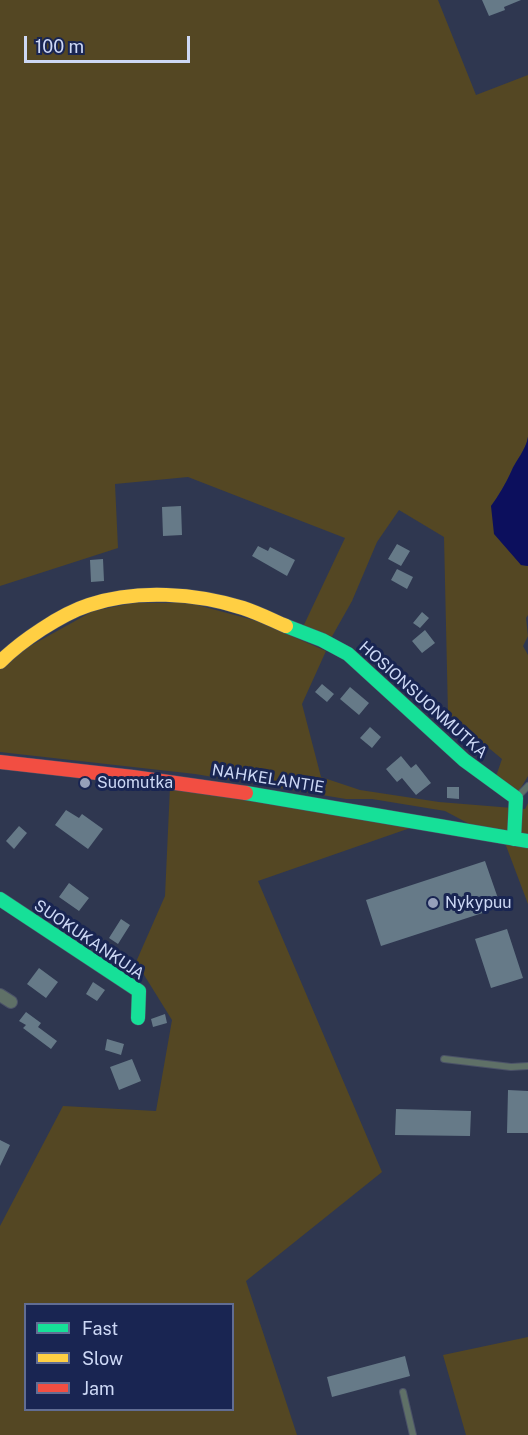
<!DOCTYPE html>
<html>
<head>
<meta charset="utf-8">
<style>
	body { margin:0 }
	#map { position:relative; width:528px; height:1435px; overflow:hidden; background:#2f3750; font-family:"Public Sans",sans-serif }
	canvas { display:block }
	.legend { position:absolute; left:24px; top:1303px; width:210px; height:108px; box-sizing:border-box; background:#192552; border:2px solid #616d93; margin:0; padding:8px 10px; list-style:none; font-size:18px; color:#cdd8f5 }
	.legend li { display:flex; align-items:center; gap:12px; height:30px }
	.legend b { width:30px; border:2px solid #616d93 }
	.scale { position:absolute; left:24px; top:36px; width:166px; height:27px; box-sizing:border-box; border:3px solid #cdd8f5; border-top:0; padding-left:8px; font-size:18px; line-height:21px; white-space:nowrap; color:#cdd8f5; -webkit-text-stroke:4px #192552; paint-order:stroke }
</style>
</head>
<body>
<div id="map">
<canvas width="528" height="1435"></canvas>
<ul class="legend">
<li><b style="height:8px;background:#16e098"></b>Fast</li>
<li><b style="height:8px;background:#ffcf43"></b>Slow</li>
<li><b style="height:8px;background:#f24e42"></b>Jam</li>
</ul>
<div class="scale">100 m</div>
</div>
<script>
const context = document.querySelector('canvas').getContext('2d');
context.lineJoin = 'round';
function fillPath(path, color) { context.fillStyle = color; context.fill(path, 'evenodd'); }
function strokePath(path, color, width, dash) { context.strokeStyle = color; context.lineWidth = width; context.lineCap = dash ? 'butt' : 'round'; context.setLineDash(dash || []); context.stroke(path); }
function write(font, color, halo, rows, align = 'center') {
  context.font = font + ' "Public Sans",sans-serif'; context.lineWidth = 6; context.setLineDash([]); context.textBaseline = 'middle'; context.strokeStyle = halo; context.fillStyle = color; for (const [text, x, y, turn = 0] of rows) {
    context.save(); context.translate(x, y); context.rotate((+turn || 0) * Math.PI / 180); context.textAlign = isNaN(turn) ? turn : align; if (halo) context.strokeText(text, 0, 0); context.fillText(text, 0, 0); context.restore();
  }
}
fillPath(new Path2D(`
	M0,0H438L476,95L528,75V437C526,450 516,460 511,472C505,485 499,495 491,506L521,565L528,566V615L526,618L528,636L523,646L528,655V776L519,791L495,779L502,759L448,714L444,537L399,510L377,542L352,601L330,640L302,629L345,538L188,477L115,484L118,548L0,586Z
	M133,603H190L257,621L326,651L302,704L321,777L360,790L439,802L525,809L528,803V904L505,843L445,811L372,799H346L195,774L0,752V669L23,650L93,611Z
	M170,787L413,827L258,881L382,1172L246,1281L297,1435H0V1226L63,1106L156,1111L172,1020L136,962L165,896ZM26,1304H232V1410H26Z
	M528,1337V1435H466L443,1355Z`), '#544723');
fillPath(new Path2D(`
	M528,437V566L521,565L494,534L491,506C499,495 505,485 511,472C516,460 526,450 528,437Z`), '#0c0f5d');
fillPath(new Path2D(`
	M482,0H521L504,7L505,10L489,16Z
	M181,506L182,535L163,536L162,507Z
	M397,544L410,551L401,566L388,559Z
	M258,546L268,551L270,547L295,560L287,576L252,556Z
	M103,559L104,581L91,582L90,560Z
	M397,569L413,577L407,589L391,580Z
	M422,612L429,618L420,628L413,623Z
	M425,630L435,643L422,653L412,641Z
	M322,684L334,694L327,702L315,692Z
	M350,687L369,703L359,715L340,699Z
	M370,727L381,737L372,748L360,738Z
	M401,756L411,768L416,764L431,783L416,795L402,778L397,782L386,769Z
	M447,787H459V799L447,798Z
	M66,810L79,818L82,814L103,829L88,849L55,825Z
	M19,826L27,833L14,849L6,841Z
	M485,861L501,907L381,946L366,900Z
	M69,883L89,898L79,911L59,897Z
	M121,919L130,925L118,944L109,938Z
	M507,929L523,978L491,988L475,939Z
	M39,968L58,982L46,998L27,984Z
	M93,982L105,990L97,1001L86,994Z
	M26,1012L41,1023L38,1027L57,1041L51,1049L23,1028L26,1025L19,1021Z
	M165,1014L167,1023L153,1027L151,1019Z
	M107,1039L124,1044L121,1055L105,1050Z
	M132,1059L141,1081L119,1090L110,1067Z
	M508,1090L528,1091V1133H507Z
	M396,1109L471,1111L470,1136L395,1135Z
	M0,1140L10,1145L0,1166Z
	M405,1356L410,1376L332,1397L327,1377Z`), '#667a88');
const lane = new Path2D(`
	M518,796L528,786
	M444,1059L511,1067L528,1066
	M403,1392L413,1435`);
const street = new Path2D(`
	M0,995L11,1002`);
const fast = new Path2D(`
	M286,626L322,640L348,654L464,760L516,798L514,839
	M246,793L528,841
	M0,899L139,991L138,1018`);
const slow = new Path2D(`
	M0,662C21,641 61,614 89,605C136,589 196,593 243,608C258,613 272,620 286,626`);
const jam = new Path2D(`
	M0,762L133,777L246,793`);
strokePath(lane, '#4b5268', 8);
strokePath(street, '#4b5268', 14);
strokePath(fast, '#4b5268', 15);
strokePath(slow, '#4b5268', 15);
strokePath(jam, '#4b5268', 15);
strokePath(lane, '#5f7067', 6);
strokePath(street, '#5f7067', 12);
strokePath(fast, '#16e098', 14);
strokePath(slow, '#ffcf43', 14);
strokePath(jam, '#f24e42', 14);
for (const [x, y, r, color] of [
	[85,783,6,"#96a0bb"],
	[433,903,6,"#96a0bb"]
]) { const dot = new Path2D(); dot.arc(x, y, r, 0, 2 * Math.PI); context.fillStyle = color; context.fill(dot); strokePath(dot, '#192552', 2); }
write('16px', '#cdd8f5', '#192552', [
	["HOSIONSUONMUTKA",423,700,42],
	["NAHKELANTIE",268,779,9],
	["SUOKUKANKUJA",89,940,34]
]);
write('16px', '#cdd8f5', '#192552', [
	["Suomutka",97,783],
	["Nykypuu",445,903]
], 'left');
</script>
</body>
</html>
